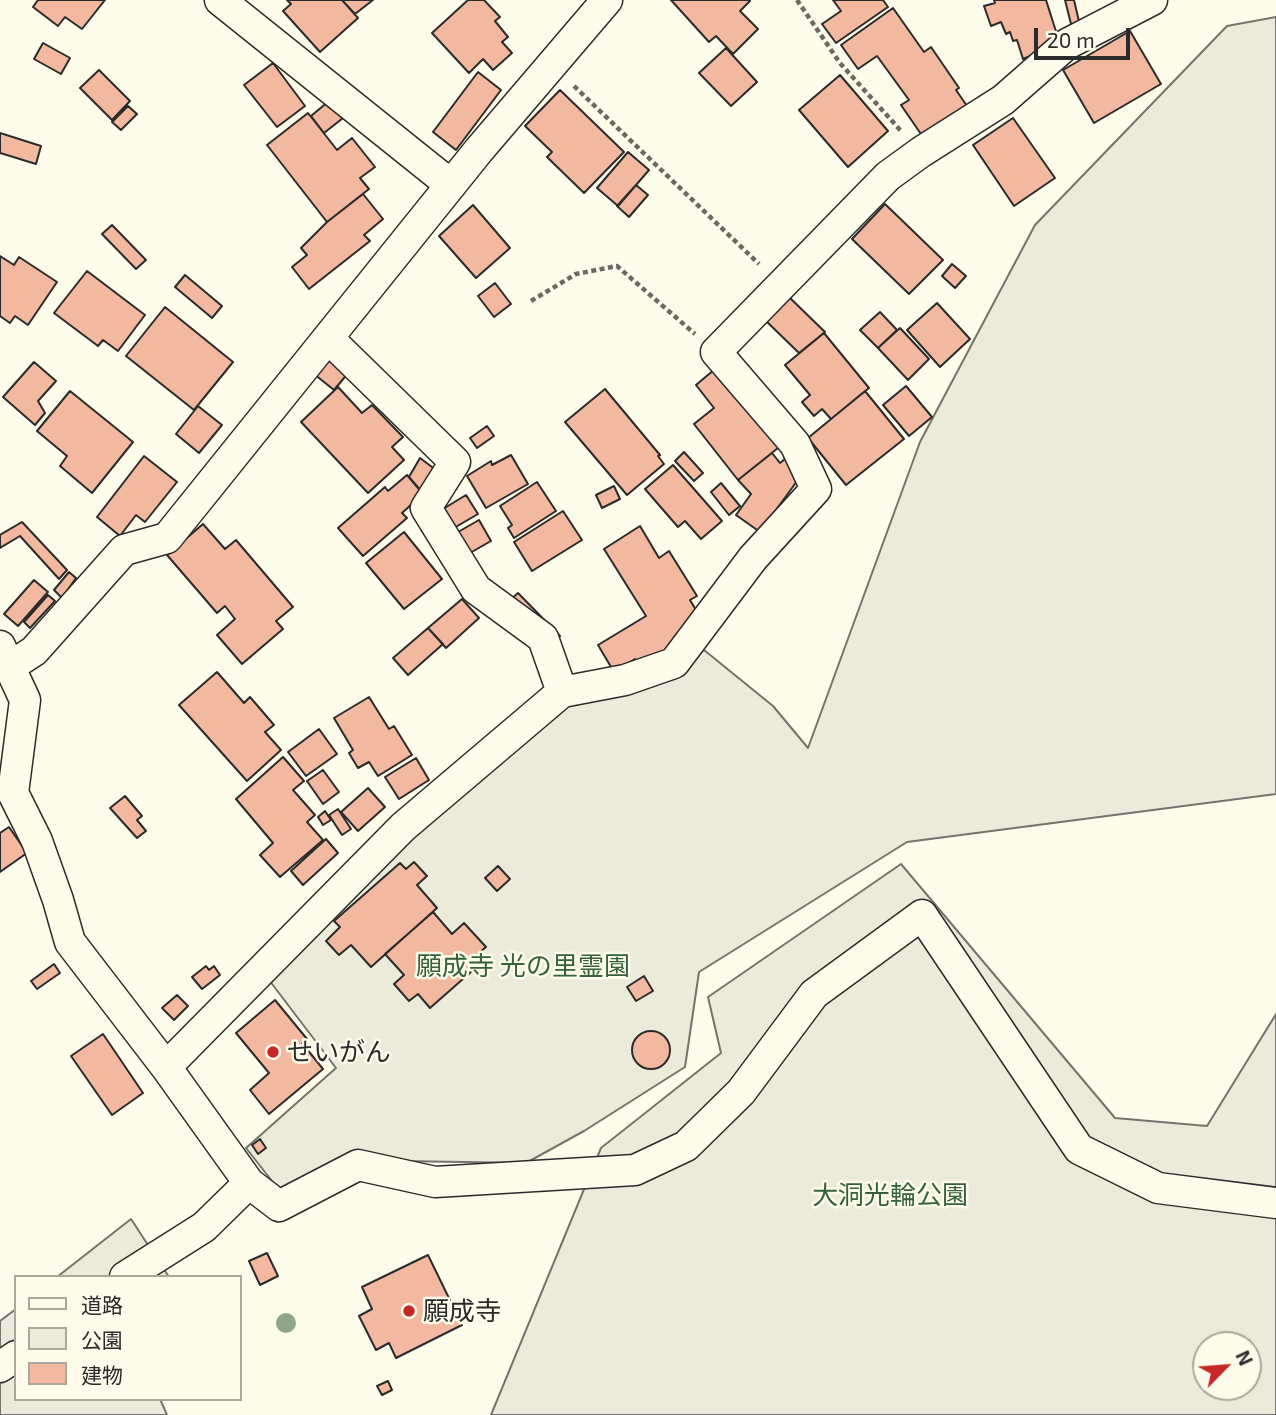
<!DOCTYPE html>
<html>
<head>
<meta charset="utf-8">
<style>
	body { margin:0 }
	#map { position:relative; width:1276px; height:1415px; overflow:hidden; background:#fdfbea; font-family:"Exo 2","Noto Sans JP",sans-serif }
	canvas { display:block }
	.legend { position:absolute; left:14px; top:1275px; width:228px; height:126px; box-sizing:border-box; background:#fdfbea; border:2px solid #a9a89e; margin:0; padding:9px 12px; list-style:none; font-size:21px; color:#2b2b2b }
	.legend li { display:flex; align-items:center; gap:14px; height:35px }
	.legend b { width:35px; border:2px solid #a9a89e }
	.north { position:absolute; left:1192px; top:1331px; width:70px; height:70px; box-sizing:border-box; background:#fdfbea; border:2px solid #a9a89e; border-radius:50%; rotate:65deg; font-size:19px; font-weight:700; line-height:28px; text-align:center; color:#2b2b2b }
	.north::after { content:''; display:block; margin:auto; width:24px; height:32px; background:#c62828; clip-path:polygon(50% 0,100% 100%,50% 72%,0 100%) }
	.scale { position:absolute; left:1034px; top:28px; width:96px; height:32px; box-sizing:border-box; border:4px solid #2b2b2b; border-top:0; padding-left:9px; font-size:21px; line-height:24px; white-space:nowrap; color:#2b2b2b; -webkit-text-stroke:5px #fdfbea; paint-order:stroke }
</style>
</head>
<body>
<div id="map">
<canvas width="1276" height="1415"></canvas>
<ul class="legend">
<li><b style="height:9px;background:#fdfbea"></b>道路</li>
<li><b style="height:19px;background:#ecebdb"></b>公園</li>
<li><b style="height:19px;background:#f2b8a0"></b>建物</li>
</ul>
<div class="north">N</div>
<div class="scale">20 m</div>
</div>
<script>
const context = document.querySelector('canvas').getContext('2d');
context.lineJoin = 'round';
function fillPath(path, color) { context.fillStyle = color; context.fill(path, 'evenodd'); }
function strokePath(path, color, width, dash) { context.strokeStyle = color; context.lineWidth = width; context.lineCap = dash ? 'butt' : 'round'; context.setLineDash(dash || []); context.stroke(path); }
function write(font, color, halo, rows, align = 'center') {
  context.font = font + ' "Exo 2","Noto Sans JP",sans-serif'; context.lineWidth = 5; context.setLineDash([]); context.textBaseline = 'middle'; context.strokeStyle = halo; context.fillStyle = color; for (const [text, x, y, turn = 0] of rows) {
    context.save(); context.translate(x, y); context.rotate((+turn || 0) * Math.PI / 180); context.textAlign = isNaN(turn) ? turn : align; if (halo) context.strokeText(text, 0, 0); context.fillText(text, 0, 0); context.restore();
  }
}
const green = new Path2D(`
	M1276,17V794L907,842L699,972L685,1067L584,1131L526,1163L400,1161L283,1195L246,1148L336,1068L266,976L399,847L566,703L658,683L704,650L773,706L808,748L920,442L1035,225L1227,26Z
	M901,864L1115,1118L1207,1126L1276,1014V1415H491L601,1148L721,1053L708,997ZM1206,1345H1248V1387H1206Z
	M131,1219L169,1277H57Z
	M16,1309V1399H160L167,1415H0V1321Z`);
fillPath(green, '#ecebdb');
strokePath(green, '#74746e', 2);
const building = new Path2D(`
	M38,0H105L82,29L65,17L58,26L33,7Z
	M287,0H342L358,18L320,52L283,11L291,4Z
	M342,0H373L355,14Z
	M468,0H484L500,17L495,21L508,37L502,42L512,53L493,70L483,59L469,73L432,33Z
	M671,0H749L750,1L740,11L758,29L733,54L716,36L709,42Z
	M833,0H883L888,7L836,43L822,24L841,11Z
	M994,0H1046L1060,44L1023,59L1017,40L1013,41L1010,32L1006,34L1001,22L991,26L984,6L995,3Z
	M1065,0H1074L1081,30L1073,32Z
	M893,8L924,52L931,47L959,88L956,90L967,106L923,137L901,105L909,100L877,56L858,69L841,45Z
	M1130,31L1161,84L1094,123L1063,70Z
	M43,43L70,58L61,74L34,59Z
	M726,48L757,82L731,106L699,73Z
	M273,63L305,106L277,127L244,85Z
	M99,70L130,101L112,120L80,88Z
	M478,72L501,90L456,150L433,132Z
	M840,75L888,131L848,167L799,110Z
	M560,90L624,152L584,193L547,157L552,152L525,126Z
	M329,101L343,118L324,133L311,116Z
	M128,106L137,114L121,130L112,122Z
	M308,113L337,150L352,138L375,167L360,178L369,189L327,222L267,145Z
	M1013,118L1055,178L1014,206L973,145Z
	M0,133L41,146L36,164L0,153Z
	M628,152L649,170L618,206L597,188Z
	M636,185L648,195L629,217L617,206Z
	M363,194L383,219L364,235L370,241L309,289L292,267L307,255L301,248L327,222Z
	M885,204L943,260L909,294L852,239Z
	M473,205L510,248L476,278L439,236Z
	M112,225L146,260L136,269L102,234Z
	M0,256L14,265L19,257L57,282L28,325L15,316L10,323L0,316Z
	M952,264L966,276L955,288L942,276Z
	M87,271L145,315L118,351L103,340L98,346L54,313Z
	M185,275L222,306L212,318L175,287Z
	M495,283L511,304L494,317L478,296Z
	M788,296L825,332L799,353L764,319Z
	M937,303L970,339L940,367L907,330Z
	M165,307L233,362L194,410L126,356Z
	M880,312L897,330L878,348L860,330Z
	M900,328L929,359L908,380L878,348Z
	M824,333L869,388L831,419L822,409L814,416L802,402L810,395L785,365Z
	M325,352L349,372L334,390L314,374Z
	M34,362L56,381L38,401L45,413L35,425L3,397Z
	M715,369L783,444L738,480L694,424L714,408L696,385Z
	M906,386L932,417L909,436L883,405Z
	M338,387L362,413L372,405L403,437L392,447L404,460L368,493L301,422Z
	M605,389L660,455L658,456L664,464L627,495L565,422Z
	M70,391L133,442L92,493L60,466L67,456L37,431Z
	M865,391L904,439L846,485L808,438Z
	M198,406L222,425L199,453L176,434Z
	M487,426L494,436L477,448L470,438Z
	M684,452L703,473L694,481L675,461Z
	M772,453L780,463L785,459L800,477L760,532L736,515L751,494L738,480Z
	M511,455L528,484L486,508L467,476L491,461L492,465Z
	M144,456L177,482L145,522L136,515L120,536L97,517Z
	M420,458L436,470L422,492L409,477Z
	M673,465L722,521L701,539L685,521L678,527L645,489Z
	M407,475L423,494L402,513L407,518L363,556L338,528L385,487L388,491Z
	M537,482L556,511L514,538L508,528L512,525L500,506Z
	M721,483L740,506L729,515L711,492Z
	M614,486L620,499L602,508L596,495Z
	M466,495L478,514L454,528L443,509Z
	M563,511L582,540L532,571L514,542Z
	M479,520L491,541L470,553L458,532Z
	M22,522L67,570L59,579L20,536L0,548V535Z
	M203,524L225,549L236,540L293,607L276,621L283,629L242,664L217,635L235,619L225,606L217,613L167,555Z
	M640,526L659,558L669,551L697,596L690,600L702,620L674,637L678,644L640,667L635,659L614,672L598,645L646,616L604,549Z
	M404,532L442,579L404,609L366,563Z
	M69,572L76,578L62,598L54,590Z
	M34,580L48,592L18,626L4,614Z
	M518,593L560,636L552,644L509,601Z
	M48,595L55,601L30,628L24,622Z
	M462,599L479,618L446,648L428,628Z
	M428,628L443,644L408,675L393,658Z
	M217,672L244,703L250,697L274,725L265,732L281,750L247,781L179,705Z
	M369,697L389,729L394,726L412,755L378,776L369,762L358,768L349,753L353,750L334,718Z
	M319,729L337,754L306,776L288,752Z
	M283,757L304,781L293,790L315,815L307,822L323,840L280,877L260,855L273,843L236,799Z
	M416,758L429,780L399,799L385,777Z
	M323,770L339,792L323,804L307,781Z
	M368,788L385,807L358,831L341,812Z
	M125,796L142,816L137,820L146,831L137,838L110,808Z
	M338,809L351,829L342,835L329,815Z
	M325,811L331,820L323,825L318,817Z
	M9,827L27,853L0,872V833Z
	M326,839L338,853L303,885L291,871Z
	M414,862L427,876L417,885L437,908L371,967L351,945L339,955L326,941L340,927L334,921L400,863L406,869Z
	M498,866L510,879L497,891L485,878Z
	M433,912L452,934L464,923L486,947L473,958L480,964L430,1008L418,994L409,1001L394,984L404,975L385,954Z
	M54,964L60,973L37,989L31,981Z
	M206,966L209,970L214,966L220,975L202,989L192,977Z
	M644,976L653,991L636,1001L627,987Z
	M177,995L188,1006L174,1020L162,1008Z
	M275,1000L307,1039L302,1043L323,1069L269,1114L250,1090L269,1073L236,1033Z
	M632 1050a19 19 0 1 1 38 0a19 19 0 1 1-38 0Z
	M103,1034L143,1093L112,1115L71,1056Z
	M260,1139L266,1148L258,1154L252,1145Z
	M267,1253L278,1276L260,1285L249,1261Z
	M428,1255L462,1325L396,1358L389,1343L376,1350L359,1316L372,1309L362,1287Z
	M388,1381L392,1390L382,1395L377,1386Z`);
fillPath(building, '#f2b8a0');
strokePath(building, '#2b2b2b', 2);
const minor = new Path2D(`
	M220,0L451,185
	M328,338L455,462L426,508L476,589L543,638L562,692
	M0,646L25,700L13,793L37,841L58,900L70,942L166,1067L249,1183L279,1206L358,1165L435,1182L635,1170L686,1146L741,1092L814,994L922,915L1079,1149L1158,1188L1276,1203
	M11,666L34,651L124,550L167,538L479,150L607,0
	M166,1067L403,827L562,692L625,680L674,663L753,558L816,489L795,444L716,352L888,176L921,152L1003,100L1067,44L1152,0
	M125,1277L204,1227L249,1183
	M0,1367L16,1356`);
strokePath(minor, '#2b2b2b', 33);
strokePath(new Path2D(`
	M797,0L840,63L901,131
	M574,86L759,264
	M531,301L576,274L617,266L695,334`), '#6a6964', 4.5, [5, 3.5]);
strokePath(minor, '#fdfbea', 30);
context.fillStyle = '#8ea78a';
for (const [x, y] of [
	[286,1323]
]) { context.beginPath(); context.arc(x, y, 10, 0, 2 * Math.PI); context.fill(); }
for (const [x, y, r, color] of [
	[273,1052,7,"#c62828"],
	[409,1311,7,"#c62828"]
]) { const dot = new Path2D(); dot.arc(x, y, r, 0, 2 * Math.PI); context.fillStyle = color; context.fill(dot); strokePath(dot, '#fdfbea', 2.5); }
write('26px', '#34623c', '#fdfbea', [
	["願成寺 光の里霊園",523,966],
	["大洞光輪公園",890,1195]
]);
write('26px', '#2b2b2b', '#fdfbea', [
	["せいがん",287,1052],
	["願成寺",423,1311]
], 'left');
</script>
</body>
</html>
